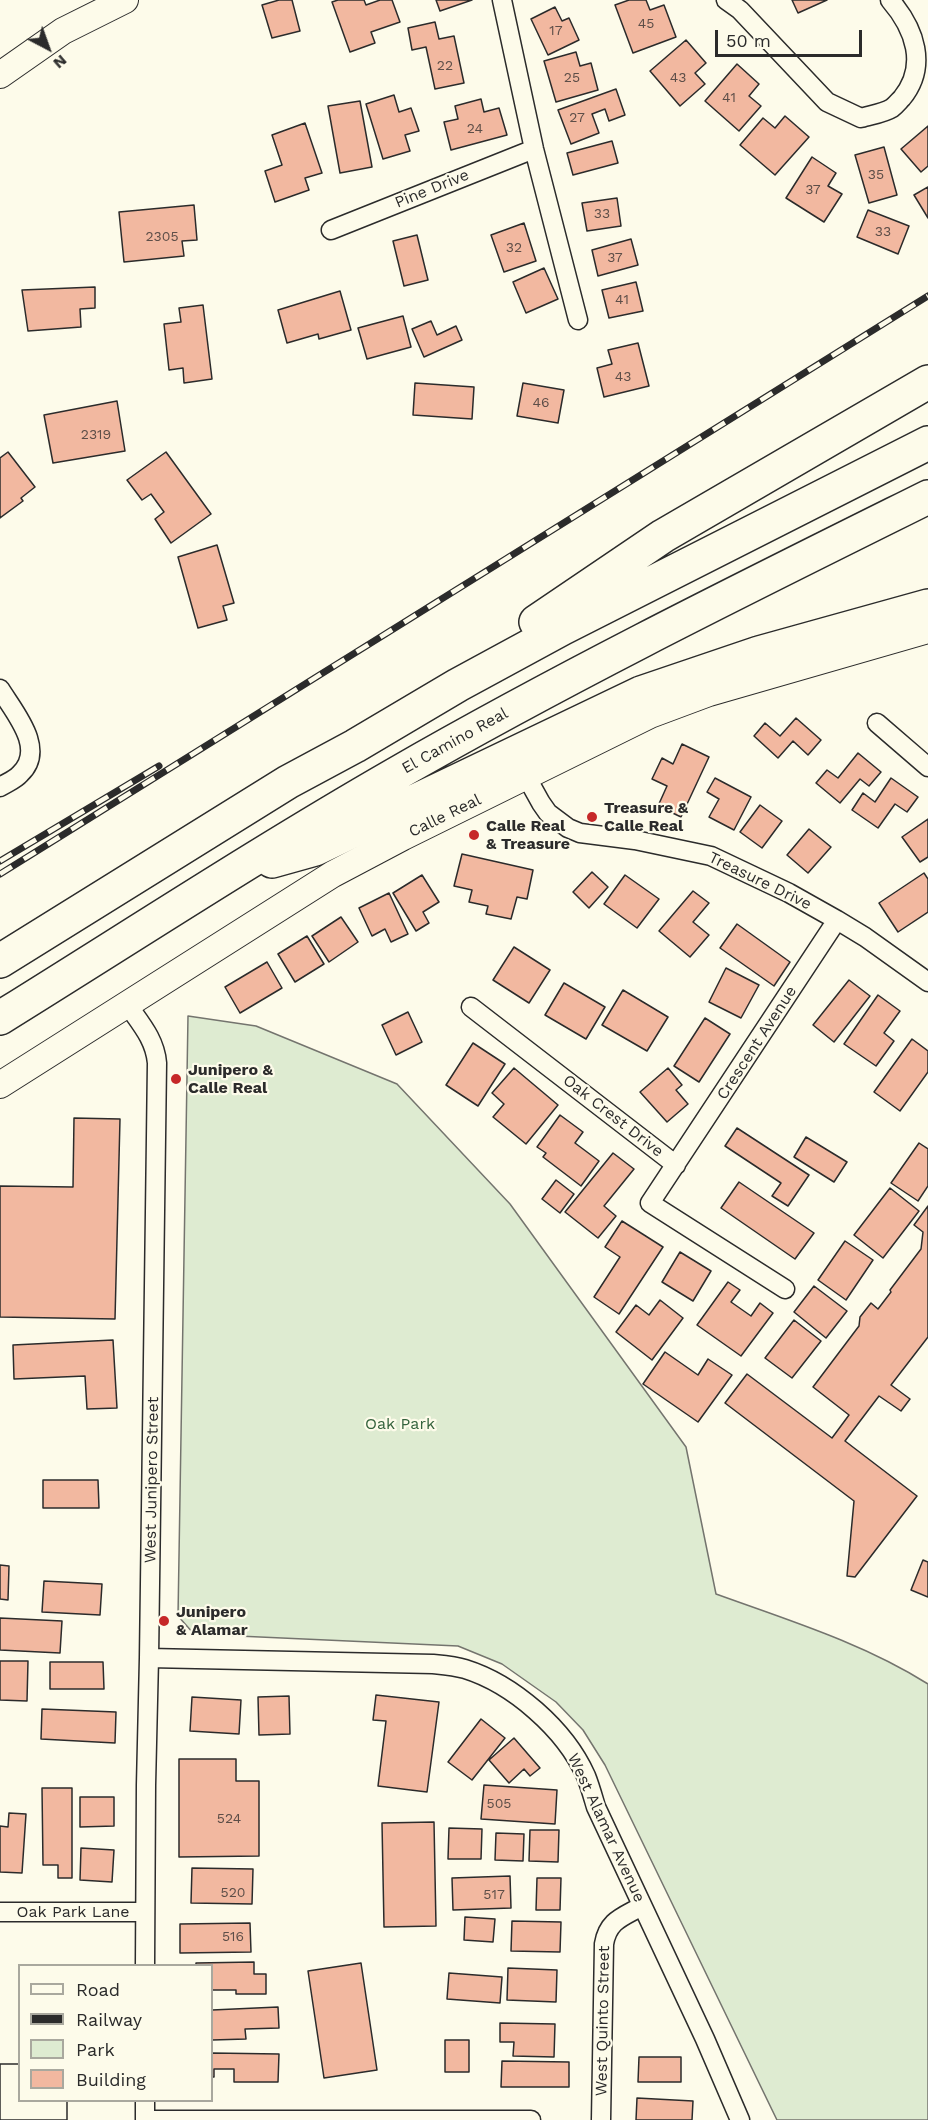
<!DOCTYPE html>
<html>
<head>
<meta charset="utf-8">
<style>
	body { margin:0 }
	#map { position:relative; width:928px; height:2120px; overflow:hidden; background:#fdfbea; font-family:"Work Sans",sans-serif }
	canvas { display:block }
	.legend { position:absolute; left:18px; top:1964px; width:195px; height:138px; box-sizing:border-box; background:#fdfbea; border:2px solid #a9a89e; margin:0; padding:8px 10px; list-style:none; font-size:18px; color:#2b2b2b }
	.legend li { display:flex; align-items:center; gap:12px; height:30px }
	.legend b { width:30px; border:2px solid #a9a89e }
	.north { position:absolute; left:18px; top:18px; width:60px; height:60px; -webkit-text-stroke:4px #fdfbea; paint-order:stroke; rotate:139deg; font-size:16px; font-weight:700; line-height:24px; text-align:center; color:#2b2b2b }
	.north::after { content:''; display:block; margin:auto; width:21px; height:27px; background:#2b2b2b; clip-path:polygon(50% 0,100% 100%,50% 72%,0 100%) }
	.scale { position:absolute; left:715px; top:30px; width:147px; height:27px; box-sizing:border-box; border:3px solid #2b2b2b; border-top:0; padding-left:8px; font-size:18px; line-height:21px; white-space:nowrap; color:#2b2b2b; -webkit-text-stroke:4px #fdfbea; paint-order:stroke }
</style>
</head>
<body>
<div id="map">
<canvas width="928" height="2120"></canvas>
<ul class="legend">
<li><b style="height:8px;background:#fdfbea"></b>Road</li>
<li><b style="height:8px;background:#2b2b2b"></b>Railway</li>
<li><b style="height:16px;background:#deebd1"></b>Park</li>
<li><b style="height:16px;background:#f2b8a0"></b>Building</li>
</ul>
<div class="north">N</div>
<div class="scale">50 m</div>
</div>
<script>
const context = document.querySelector('canvas').getContext('2d');
context.lineJoin = 'round';
function fillPath(path, color) { context.fillStyle = color; context.fill(path, 'evenodd'); }
function strokePath(path, color, width, dash) { context.strokeStyle = color; context.lineWidth = width; context.lineCap = dash ? 'butt' : 'round'; context.setLineDash(dash || []); context.stroke(path); }
function write(font, color, halo, rows, align = 'center') {
  context.font = font + ' "Work Sans",sans-serif'; context.lineWidth = 4.5; context.setLineDash([]); context.textBaseline = 'middle'; context.strokeStyle = halo; context.fillStyle = color; for (const [text, x, y, turn = 0] of rows) {
    context.save(); context.translate(x, y); context.rotate((+turn || 0) * Math.PI / 180); context.textAlign = isNaN(turn) ? turn : align; if (halo) context.strokeText(text, 0, 0); context.fillText(text, 0, 0); context.restore();
  }
}
const green = new Path2D(`
	M188,1016L256,1026L397,1084L510,1204L686,1447L716,1594C788,1620 863,1643 928,1684V2120H777L605,1765L583,1730L556,1702L502,1664L458,1646L194,1634L178,1616Z`);
fillPath(green, '#deebd1');
strokePath(green, '#74746e', 1.5);
const building = new Path2D(`
	M279,0H292L300,31L272,38L262,5Z
	M338,0H364L366,5L380,0H392L400,22L371,32L375,43L350,52L332,2Z
	M436,0H472L440,11Z
	M629,0H646L650,10L664,5L676,37L633,53L615,5Z
	M792,0H827L798,13Z
	M555,7L562,21L569,18L579,40L548,55L531,19Z
	M435,22L439,39L454,36L464,83L435,89L426,47L412,50L408,28Z
	M686,40L706,63L695,73L705,84L680,106L650,71Z
	M576,52L580,66L591,63L598,90L556,102L544,61Z
	M737,64L759,84L749,96L761,106L739,131L705,101Z
	M616,89L625,115L609,121L605,109L592,114L599,133L571,144L558,110Z
	M394,95L399,112L411,108L419,131L405,135L410,151L383,159L366,104Z
	M481,99L484,112L499,108L507,135L451,150L444,122L458,119L455,106Z
	M360,101L372,167L340,173L328,106Z
	M785,116L809,137L775,175L740,145L763,118L775,128Z
	M305,123L322,173L305,178L309,190L275,202L265,171L282,165L272,135Z
	M928,126V166L921,172L901,149Z
	M612,141L618,163L573,175L567,153Z
	M884,147L897,195L869,203L855,155Z
	M812,157L836,173L828,186L842,194L824,222L786,198Z
	M928,187V218L914,195Z
	M617,198L621,226L587,231L582,203Z
	M194,205L197,240L182,241L184,256L124,262L119,212Z
	M868,210L909,226L898,254L857,237Z
	M524,223L536,261L504,272L491,235Z
	M417,235L428,280L404,286L393,241Z
	M631,239L638,265L598,276L592,250Z
	M544,268L558,299L526,313L513,282Z
	M636,282L643,311L609,318L602,290Z
	M95,287V308L80,309L81,327L28,331L22,290Z
	M340,291L351,330L319,339L318,334L287,343L278,310Z
	M203,305L212,379L184,383L183,368L169,370L164,324L181,322L179,308Z
	M403,316L411,347L367,359L358,328Z
	M431,321L437,335L456,326L462,340L424,357L412,329Z
	M638,343L649,386L604,397L597,368L612,364L608,350Z
	M415,383L474,387L472,419L413,415Z
	M523,383L564,390L558,423L517,416Z
	M117,401L125,451L53,463L44,415Z
	M8,452L35,487L21,498L23,501L0,518V458Z
	M166,452L211,514L171,543L155,519L164,512L151,494L142,500L127,480Z
	M217,545L234,603L223,606L227,620L198,628L178,557Z
	M796,718L821,740L808,755L793,741L778,758L754,736L765,723L780,736Z
	M682,744L709,757L681,817L658,806L667,786L652,779L662,758L673,764Z
	M858,753L881,772L869,786L860,779L840,803L816,783L827,770L838,778Z
	M715,778L751,797L734,830L709,817L719,799L707,792Z
	M891,778L918,797L907,812L895,804L878,828L852,810L863,793L875,802Z
	M760,805L782,821L762,848L740,832Z
	M928,819V857L920,862L902,837Z
	M809,829L831,847L808,873L787,855Z
	M462,854L533,870L527,899L517,897L511,919L486,914L488,906L469,902L472,890L454,886Z
	M592,872L608,887L589,908L573,892Z
	M924,873L928,879V912L898,932L879,903Z
	M422,875L439,902L423,912L429,923L416,931L393,893Z
	M625,875L659,899L637,928L604,904Z
	M693,891L709,903L693,922L709,935L690,957L659,931Z
	M389,893L408,934L391,942L385,929L372,936L359,908Z
	M341,917L358,942L329,962L312,936Z
	M737,924L790,962L774,986L720,948Z
	M307,936L324,964L295,982L278,954Z
	M514,947L550,970L529,1003L493,980Z
	M267,962L282,988L240,1013L225,987Z
	M726,968L759,985L741,1018L709,1002Z
	M849,980L870,996L834,1042L813,1025Z
	M564,983L605,1007L586,1039L545,1015Z
	M623,990L668,1017L647,1051L602,1025Z
	M878,995L900,1011L884,1033L894,1041L876,1066L844,1044Z
	M408,1012L422,1042L396,1055L382,1025Z
	M705,1018L730,1034L699,1082L674,1066Z
	M912,1039L928,1051V1072L900,1111L874,1092Z
	M473,1043L505,1064L478,1106L446,1085Z
	M514,1068L558,1105L526,1144L493,1117L504,1104L492,1093Z
	M668,1068L682,1085L676,1090L688,1104L667,1122L640,1092Z
	M560,1115L583,1132L575,1143L599,1161L581,1186L543,1157L546,1153L537,1147Z
	M74,1118L120,1119L115,1319L0,1317V1186L73,1187Z
	M737,1128L809,1175L788,1206L772,1196L781,1183L725,1146Z
	M806,1137L847,1162L834,1182L794,1157Z
	M919,1143L928,1149V1186L918,1201L891,1183Z
	M613,1153L634,1169L604,1206L616,1216L598,1238L565,1212Z
	M556,1180L574,1194L560,1213L542,1199Z
	M739,1182L814,1233L795,1259L721,1208Z
	M890,1188L919,1211L883,1258L854,1235Z
	M928,1206V1337L891,1385L910,1399L901,1411L879,1396L845,1441L917,1496L855,1577L847,1576L854,1501L725,1403L747,1374L832,1438L849,1415L813,1387L859,1326L860,1317L871,1303L878,1309L891,1292L890,1290L921,1249L923,1232L914,1225Z
	M622,1221L663,1247L619,1314L594,1297L620,1257L605,1247Z
	M845,1241L873,1260L846,1300L818,1280Z
	M680,1252L711,1271L693,1301L662,1282Z
	M728,1282L740,1290L731,1302L751,1316L760,1303L773,1313L741,1356L697,1325Z
	M814,1286L847,1311L826,1338L794,1312Z
	M660,1300L683,1318L652,1360L616,1332L636,1305L649,1315Z
	M794,1320L821,1341L792,1378L765,1358Z
	M113,1340L117,1408L87,1409L85,1376L14,1379L13,1345Z
	M665,1352L698,1375L708,1359L732,1375L698,1422L643,1384Z
	M43,1480H98L99,1508H43Z
	M923,1560L928,1562V1597L911,1590Z
	M0,1565L9,1566L8,1600L0,1599Z
	M44,1581L102,1584L100,1615L42,1612Z
	M0,1618L62,1621L60,1653L0,1650Z
	M0,1661H28L27,1701L0,1700Z
	M50,1662H103L104,1689H50Z
	M376,1695L439,1702L427,1792L378,1786L386,1721L373,1720Z
	M289,1696L290,1734L259,1735L258,1697Z
	M192,1697L241,1700L239,1734L190,1731Z
	M42,1709L116,1712L115,1743L41,1739Z
	M481,1719L505,1738L472,1780L448,1762Z
	M514,1738L540,1768L530,1776L524,1769L509,1783L489,1760Z
	M179,1759H236V1781H259V1856L179,1857Z
	M484,1785L557,1790L555,1824L481,1819Z
	M42,1788H72V1878H58V1865H43Z
	M80,1797H114V1826L80,1827Z
	M9,1813L26,1814L22,1873L0,1872V1826L8,1827Z
	M434,1822L436,1926L384,1927L382,1823Z
	M449,1828L482,1829L481,1859H448Z
	M530,1830H559L558,1862L529,1861Z
	M496,1833L524,1834L523,1861L495,1860Z
	M81,1848L114,1850L112,1882L80,1880Z
	M192,1868L253,1869L252,1904L191,1903Z
	M510,1876L511,1908L453,1910L452,1878Z
	M537,1878H561L560,1910H536Z
	M465,1917L495,1919L493,1942L464,1940Z
	M512,1921L561,1922L560,1952L511,1951Z
	M250,1923L251,1952L180,1953V1924Z
	M254,1962V1974H266V1994H236V1990H212V1966H196V1963Z
	M361,1963L377,2070L324,2078L308,1971Z
	M508,1968L557,1970L556,2002L507,2000Z
	M449,1973L502,1977L500,2003L447,1999Z
	M278,2007L279,2028L245,2029L246,2039L212,2040V2010Z
	M500,2023L555,2024L554,2057L513,2056L514,2042H500Z
	M445,2040H469V2072H445Z
	M212,2053L279,2054L278,2082H234V2069H214V2077H212Z
	M639,2057H681V2082H638Z
	M502,2061L569,2062V2087H501Z
	M0,2064H20V2100H67V2120H0Z
	M0,2064H20V2100H67V2120H0Z
	M637,2098L693,2101L692,2120H636Z`);
fillPath(building, '#f2b8a0');
strokePath(building, '#2b2b2b', 1.5);
const street = new Path2D(`
	M502,0L534,149L578,320
	M726,0L740,10L827,102L861,118C871,115 884,113 892,108C896,105 899,101 902,98C928,66 915,29 890,0
	M331,230L534,149
	M0,689C14,712 47,749 20,774C15,780 6,783 0,787
	M877,723L928,767
	M526,776L541,803L548,813L568,828L580,833L635,840L711,856L789,893L837,920L865,937L928,982
	M127,1004C140,1023 155,1039 157,1063L149,1658L146,1785L145,1966
	M471,1007L676,1165
	M785,1289L650,1203L837,920
	M149,1658L433,1664C443,1665 455,1666 465,1669C513,1684 565,1729 586,1776C590,1786 593,1797 596,1807L705,2039L740,2120
	M0,1912H145
	M145,2120H531
	M145,2120V2100
	M601,2120L604,1944C608,1920 623,1917 642,1906`);
const secondary = new Path2D(`
	M0,75L63,31L125,0
	M0,1085L333,874L403,837L650,715L709,693L928,630`);
const highway = new Path2D(`
	M536,622L663,536L928,382
	M272,861L315,849L641,693L759,653L928,606
	M0,961L288,782L355,746L458,685L563,628L928,443
	M0,1018C132,936 262,851 396,774C570,674 749,586 928,497`);
strokePath(street, '#2b2b2b', 21);
strokePath(secondary, '#2b2b2b', 28);
strokePath(highway, '#2b2b2b', 36);
strokePath(street, '#fdfbea', 18);
strokePath(secondary, '#fdfbea', 26);
strokePath(highway, '#fdfbea', 33);
const rail = new Path2D(`
	M0,861L159,766
	M0,874L928,296`);
strokePath(rail, '#2b2b2b', 7);
strokePath(rail, '#fdfbea', 4.5, [14]);
for (const [x, y, r, color] of [
	[592,817,6,"#c62828"],
	[474,835,6,"#c62828"],
	[176,1079,6,"#c62828"],
	[164,1621,6,"#c62828"]
]) { const dot = new Path2D(); dot.arc(x, y, r, 0, 2 * Math.PI); context.fillStyle = color; context.fill(dot); strokePath(dot, '#fdfbea', 2); }
write('14px', '#5d4e48', null, [
	["45",646,24],
	["17",556,31],
	["22",445,66],
	["25",572,78],
	["43",678,78],
	["41",729,98],
	["27",577,118],
	["24",475,129],
	["35",876,175],
	["37",813,190],
	["33",602,214],
	["33",883,232],
	["2305",162,237],
	["32",514,248],
	["37",615,258],
	["41",622,300],
	["43",623,377],
	["46",541,403],
	["2319",96,435],
	["505",499,1804],
	["524",229,1819],
	["520",233,1893],
	["517",494,1895],
	["516",233,1937]
]);
write('16px', '#2b2b2b', '#fdfbea', [
	["Pine Drive",432,189,-22],
	["El Camino Real",455,741,-29],
	["Calle Real",445,816,-26],
	["Treasure Drive",760,881,26],
	["Crescent Avenue",757,1043,-57],
	["Oak Crest Drive",613,1116,38],
	["West Junipero Street",152,1480,-89],
	["West Alamar Avenue",606,1828,65],
	["Oak Park Lane",73,1912],
	["West Quinto Street",603,2021,-89]
]);
write('bold 16px', '#2b2b2b', '#fdfbea', [
	["Treasure &",604,808],
	["Calle Real",604,826],
	["Calle Real",486,826],
	["& Treasure",486,844],
	["Junipero &",188,1070],
	["Calle Real",188,1088],
	["Junipero",176,1612],
	["& Alamar",176,1630]
], 'left');
write('16px', '#34623c', '#fdfbea', [
	["Oak Park",400,1424]
]);
</script>
</body>
</html>
